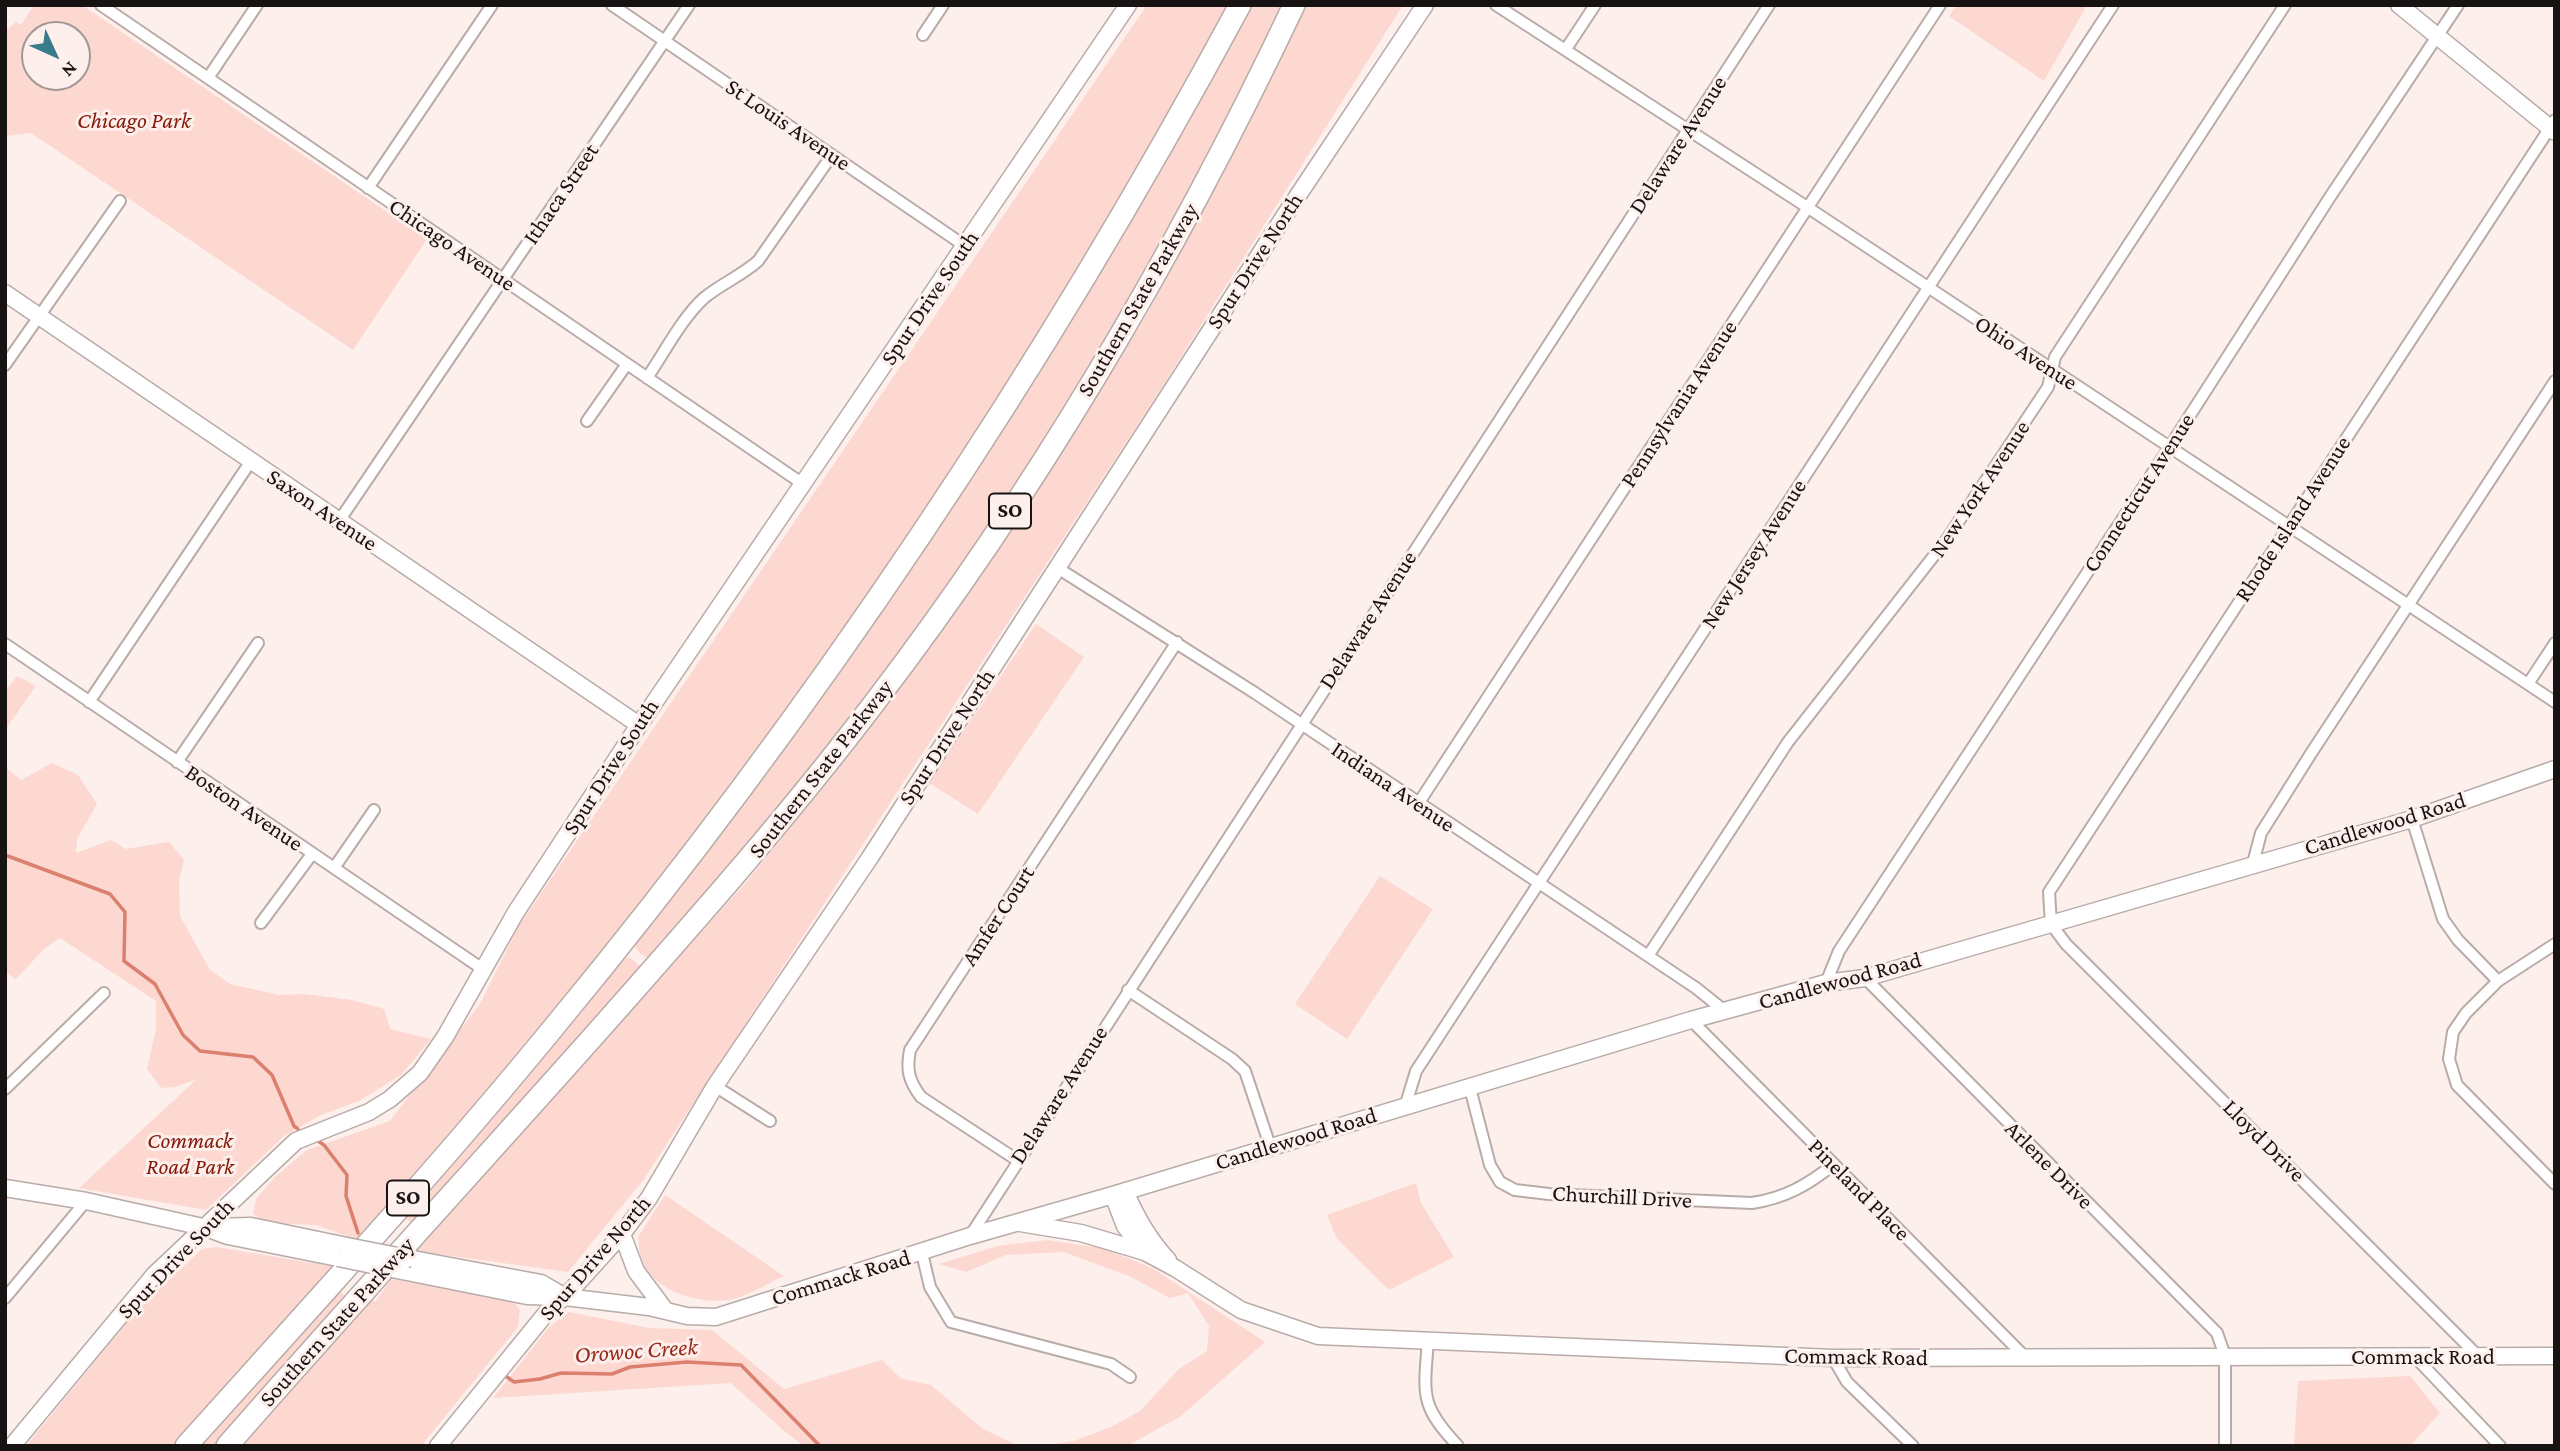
<!DOCTYPE html>
<html>
<head>
<meta charset="utf-8">
<style>
	body { margin:0 }
	#map { position:relative; width:2560px; height:1451px; overflow:hidden; background:#fdefec; font-family:"Crimson Pro",serif }
	canvas { display:block }
	.frame { position:absolute; inset:0; border:7px solid #171312; pointer-events:none }
	.north { position:absolute; left:21px; top:21px; width:70px; height:70px; box-sizing:border-box; background:#fdefec; border:2px solid #a19795; border-radius:50%; rotate:135deg; font-size:19px; font-weight:700; line-height:28px; text-align:center; color:#171312 }
	.north::after { content:''; display:block; margin:auto; width:24px; height:32px; background:#377c89; clip-path:polygon(50% 0,100% 100%,50% 72%,0 100%) }
</style>
</head>
<body>
<div id="map">
<canvas width="2560" height="1451"></canvas>
<div class="frame"></div>
<div class="north">N</div>
</div>
<script>
const context = document.querySelector('canvas').getContext('2d');
context.lineJoin = 'round';
function fillPath(path, color) { context.fillStyle = color; context.fill(path, 'evenodd'); }
function strokePath(path, color, width, dash) { context.strokeStyle = color; context.lineWidth = width; context.lineCap = dash ? 'butt' : 'round'; context.setLineDash(dash || []); context.stroke(path); }
function write(font, color, halo, rows, align = 'center') {
  context.font = font + ' "Crimson Pro",serif'; context.lineWidth = 6; context.setLineDash([]); context.textBaseline = 'middle'; context.strokeStyle = halo; context.fillStyle = color; for (const [text, x, y, turn = 0] of rows) {
    context.save(); context.translate(x, y); context.rotate((+turn || 0) * Math.PI / 180); context.textAlign = isNaN(turn) ? turn : align; if (halo) context.strokeText(text, 0, 0); context.fillText(text, 0, 0); context.restore();
  }
}
fillPath(new Path2D(`
	M34,5H82L427,239L353,350L31,133L5,136V31L16,22L21,25ZM35,35H77V77H35Z
	M1147,5H1229L1128,188L1038,339L828,656L721,801L493,1089L358,1240L316,1225L267,1223L253,1214L256,1199L275,1177L307,1150L390,1121L480,1004L518,927Z
	M1250,5H1284L1222,133L1100,353L1014,489L943,594L828,750L650,958C644,957 637,952 635,946L637,940L842,668L981,463L1143,201Z
	M1306,5H1403L1155,398L644,1179L568,1272L415,1251L748,880L843,763L951,614L1032,498L1146,316L1240,140Z
	M1957,5H2087L2044,81L1949,16Z
	M1036,624L1084,657L978,814L929,783Z
	M17,676L36,686L5,730V692Z
	M52,763L78,775L97,804L77,839L76,853L111,840L126,849L169,842L184,860L179,880L180,916L210,970L230,984L279,995L304,994L352,1000L384,1009L390,1029L431,1039L401,1075L359,1101L321,1115L284,1136L206,1210L79,1188L197,1079L175,1087L161,1088L147,1069L156,1029V1001L60,938L45,948L16,979L5,972V767L21,780Z
	M1380,876L1433,909L1347,1039L1295,1004Z
	M629,957L640,966L639,973L413,1225L405,1217L578,1016L622,959Z
	M1416,1183L1421,1203L1454,1257L1389,1290L1337,1239L1327,1215Z
	M665,1195L784,1276C768,1283 747,1297 729,1300C698,1304 653,1292 642,1259C639,1252 639,1244 638,1237Z
	M1047,1240L1102,1248L1152,1268L1265,1342L1181,1416L1127,1446H1041L1074,1441L1111,1427L1140,1411L1179,1369L1207,1351L1209,1326L1188,1293L1170,1298L1131,1277L1064,1252L1006,1255L966,1272L939,1264L998,1246Z
	M216,1247L336,1267L174,1446H26L138,1309L202,1249Z
	M392,1279L513,1302L520,1310L518,1327L421,1446H243L372,1299L375,1302Z
	M339,1290L347,1298L216,1446H200Z
	M569,1312L649,1328L712,1330L784,1389L882,1360L900,1378L931,1385L983,1429L1019,1446H804L784,1431L731,1383L493,1398L550,1326Z
	M2410,1376L2440,1413L2410,1446H2294L2298,1381Z`), '#fcd8d1');
strokePath(new Path2D(`
	M5,855L110,894L125,912L124,961L155,984L183,1035L200,1051L253,1057L272,1075L294,1126L298,1129
	M315,1139L324,1145L347,1175L346,1196L358,1233
	M507,1377L514,1382L540,1379L561,1373L612,1374L630,1367L687,1362L741,1365L820,1446`), '#db7f6e', 3.5);
const street = new Path2D(`
	M101,5L803,484
	M612,5L965,246
	M1496,5L1807,207L2555,702
	M923,35L943,5
	M1566,49L1595,5
	M208,78L257,5
	M368,188L492,5
	M5,365L120,201
	M647,378C664,353 682,318 704,298C721,284 741,276 758,261L832,155
	M587,421L627,364
	M339,521L689,5
	M1056,567L1255,693L1696,988L1726,1012
	M5,644L484,970
	M2528,684L2555,643
	M89,702L251,461
	M177,762L258,643
	M1418,804L1940,5
	M2412,819L2443,919L2458,940L2498,981
	M2252,867L2261,833L2310,755L2555,381
	M334,868L374,810
	M261,923L312,854
	M2555,944L2498,981L2466,1013L2453,1032L2449,1059L2457,1085L2555,1184
	M1648,956L1788,742L1947,539L2048,387L2055,357L2285,5
	M1865,978L2217,1333L2225,1356V1446
	M1826,983L1839,951L2169,448L2330,197L2458,5
	M1128,990L1232,1059L1245,1071L1270,1146
	M1691,1020L2026,1358
	M715,1086L770,1121
	M1470,1088L1490,1165L1500,1182L1515,1190L1549,1194L1752,1203C1785,1198 1808,1185 1834,1164
	M5,1089L104,993
	M1405,1107L1416,1071L2113,5
	M1017,1160L921,1097C909,1081 906,1070 910,1050L1177,642
	M970,1236L1769,5
	M922,1253L930,1287L951,1322L1111,1364L1130,1377
	M5,1298L86,1201
	M1428,1340C1424,1394 1419,1405 1458,1446
	M2479,1357L2066,944L2051,924L2049,892L2555,120
	M1833,1358L1847,1382L1913,1446
	M2416,1358L2500,1446`);
const secondary = new Path2D(`
	M2399,5L2555,132
	M5,293L639,725
	M5,1188L86,1201L203,1227L228,1236L338,1258
	M1125,1191C1136,1217 1148,1239 1168,1260
	M1113,1195L1125,1226L1145,1252L1175,1268L1241,1310L1318,1336L1833,1358L2555,1356
	M1020,1223L1081,1233L1145,1252
	M213,1227L251,1226L347,1246
	M622,1234L636,1271L665,1310
	M413,1259L541,1283L563,1296
	M402,1271L527,1296L565,1297L649,1307L687,1316L716,1317L970,1236L1113,1195L1691,1020L1826,983L1865,978L2412,819L2555,769
	M12,1446L154,1275L296,1141L369,1112L390,1099L420,1073L445,1037L516,912L639,725L1128,5
	M438,1446L552,1306L565,1297L622,1234L649,1198L715,1086L869,859L1291,206L1425,5`);
const highway = new Path2D(`
	M186,1446C310,1308 436,1171 554,1027C816,710 1045,367 1240,5
	M227,1446C352,1303 481,1163 607,1021C699,917 791,813 875,702C1040,486 1178,250 1294,5`);
strokePath(street, '#b8aba8', 14);
strokePath(secondary, '#b8aba8', 19);
strokePath(highway, '#b8aba8', 24);
strokePath(street, '#fff', 10);
strokePath(secondary, '#fff', 16);
strokePath(highway, '#fff', 21);
const secondaryBridge = new Path2D(`
	M347,1246L413,1259
	M338,1258L402,1271`);
strokePath(secondaryBridge, '#b8aba8', 19, []);
strokePath(secondaryBridge, '#fff', 16);
for (const [x, y, w] of [
	[1010,511,42],
	[408,1198,42]
]) { const box = new Path2D(); box.roundRect(x - w / 2, y - 17.5, w, 35, 5); context.fillStyle = '#fdefec'; context.fill(box); strokePath(box, '#171312', 2); }
write('bold 21px', '#171312', null, [
	["SO",1010,511],
	["SO",408,1198]
]);
write('italic 23px', '#851807', '#fdefec', [
	["Chicago Park",134,121],
	["Commack",190,1141],
	["Road Park",190,1167]
]);
write('23px', '#171312', '#fdefec', [
	["St Louis Avenue",788,125,34],
	["Delaware Avenue",1678,145,-57],
	["Ithaca Street",561,194,-56],
	["Chicago Avenue",452,245,34],
	["Spur Drive North",1255,261,-57],
	["Spur Drive South",930,298,-56],
	["Southern State Parkway",1138,300,-60],
	["Ohio Avenue",2026,353,33],
	["Pennsylvania Avenue",1679,404,-57],
	["New York Avenue",1980,489,-56],
	["Connecticut Avenue",2139,493,-57],
	["Saxon Avenue",322,510,34],
	["Rhode Island Avenue",2293,519,-57],
	["New Jersey Avenue",1754,554,-57],
	["Delaware Avenue",1368,620,-57],
	["Spur Drive North",947,737,-57],
	["Spur Drive South",611,767,-57],
	["Southern State Parkway",821,769,-52],
	["Indiana Avenue",1393,787,34],
	["Boston Avenue",244,808,34],
	["Candlewood Road",2385,824,-17],
	["Amfer Court",998,916,-57],
	["Candlewood Road",1840,981,-15],
	["Delaware Avenue",1059,1095,-57],
	["Candlewood Road",1296,1139,-17],
	["Lloyd Drive",2264,1141,45],
	["Arlene Drive",2049,1165,45],
	["Pineland Place",1859,1190,45],
	["Churchill Drive",1622,1197,3],
	["Spur Drive North",595,1258,-49],
	["Spur Drive South",176,1259,-46],
	["Commack Road",841,1278,-17],
	["Southern State Parkway",337,1322,-48],
	["Commack Road",1856,1357,1],
	["Commack Road",2423,1357]
]);
write('italic 24px', '#962919', '#fdefec', [
	["Orowoc Creek",636,1351,-4]
]);
</script>
</body>
</html>
